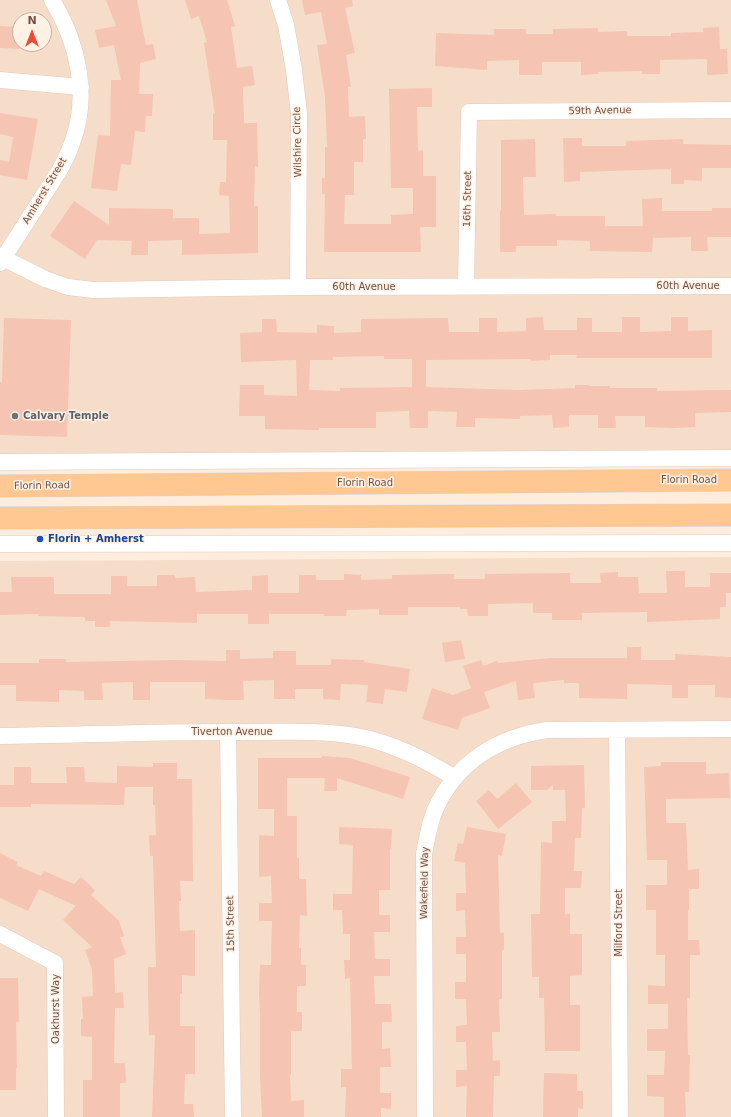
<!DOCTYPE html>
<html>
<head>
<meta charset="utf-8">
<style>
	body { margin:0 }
	#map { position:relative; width:731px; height:1117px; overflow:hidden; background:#feecdc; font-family:"DejaVu Sans",sans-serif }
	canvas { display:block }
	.north { position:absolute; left:12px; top:12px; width:40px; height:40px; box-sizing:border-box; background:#fff1e4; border:1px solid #c7b0a4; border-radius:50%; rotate:0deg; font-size:11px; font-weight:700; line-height:16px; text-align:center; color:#744f44 }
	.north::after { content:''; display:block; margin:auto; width:14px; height:18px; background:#f14937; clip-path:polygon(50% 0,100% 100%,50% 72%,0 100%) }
</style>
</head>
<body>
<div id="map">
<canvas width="731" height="1117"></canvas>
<div class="north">N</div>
</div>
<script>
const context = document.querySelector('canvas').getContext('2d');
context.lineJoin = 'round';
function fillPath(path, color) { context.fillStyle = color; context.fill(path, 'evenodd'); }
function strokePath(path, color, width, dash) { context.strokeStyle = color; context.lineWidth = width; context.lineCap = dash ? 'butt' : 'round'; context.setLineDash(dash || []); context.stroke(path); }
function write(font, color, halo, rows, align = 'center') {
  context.font = font + ' "DejaVu Sans",sans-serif'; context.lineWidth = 3; context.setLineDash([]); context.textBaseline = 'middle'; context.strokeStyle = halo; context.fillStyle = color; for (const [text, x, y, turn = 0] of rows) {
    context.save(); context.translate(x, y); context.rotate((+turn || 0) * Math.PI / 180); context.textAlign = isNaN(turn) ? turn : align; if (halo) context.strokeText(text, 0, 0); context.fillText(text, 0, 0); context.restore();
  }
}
fillPath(new Path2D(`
	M0,0H731V456L0,461ZM20,20H44V44H20Z
	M731,557V1117H0V561Z`), '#f6ddca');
fillPath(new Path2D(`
	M106,0H137L146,45L153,44L156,59L140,63L139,94H153L152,116H146L145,132L135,131L131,165L121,164L117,191L91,188L98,135L110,136L111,80H121L114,45L99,48L95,30L116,26Z
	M185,0H227L235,26L231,27L237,68L252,66L255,85L243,87L244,123H257L258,167L255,166L254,206H258V253L182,255V240L148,241V255H131L132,241L97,240L85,259L50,236L74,201L109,225V208L173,209V218H199V234L230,233L229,196L219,195L220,182H226L227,140H213V114H215L204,43L207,42L199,16L191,19Z
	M302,0H352L353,6L345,8L355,53L346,55L351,87H348L349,117L365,116L366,139H363V162H354V195H345L344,224H391V215L413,214V188H391L389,89L432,88V107H417L418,151L423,150V176H436V227H420L421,252H324L325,194H322V178H325V147H327L325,97L317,45L327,44L321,12L305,15Z
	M0,26L20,27V49L0,48Z
	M719,27L720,49H727L728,74L707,75V59L660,60V74H642V71L598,72V74L581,75V62H542V75H519V60L487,61V70L435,66L436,33L494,35V29H526V34H553V29L598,28V32L627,31V36H671V33L703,32V28Z
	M0,113L38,119L27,180L0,175V160L9,162L13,137L0,134Z
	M563,138H582V146H626V141L683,139V144L731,145V168H702V181L684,180V184H671V169L580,172V181L564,182Z
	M535,139L536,177H523L524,215L556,214V216H605V226H643L642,199L662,198V211H712V208H731V237H707L708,251H691V237L653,238L652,252L590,251V241L557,240V246H516V252H500V210H501V140Z
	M543,317L544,330H577V318H592V332H622V317H640V332L671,331V317H688V331L712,330V358H576L577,355H550V360L531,361V359L426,360V387L520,390L575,388V385H589V386H610V388H657V391L731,390V412L695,413V427L673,428L645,427V416H615L616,428H598V415H569V427L553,428L552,415L520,416V419L475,418V427H456L457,412L428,411V428H410L409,411L376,412V428H319V430L265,429V416H239L240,385H264V395L297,396L296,360L241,362L240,333L262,332V319H276L277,332L317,333V325L334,326V333L361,332V319L448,318L449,332H479V318H497V332L526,331V318ZM384,356V359H412V387L340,388V391L309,390L310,360H333V357Z
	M4,318L71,320L67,437L0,435V382H2Z
	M666,571H685V587H710V573H731V593H726V607H720V619L647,622V612L582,613V620H552V613H533V603L488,604V616H468L467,609H460V607H408V615H379V609L347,610L346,616H324V614H269V624H248V614H197V623L110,621V627H95V621H85V617L38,616V614L0,615V592H12L11,577H54V594H111V576H127V586H157V575H175V578L195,577L196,592L252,590V576L268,575V593H299V575H316V580H344V574L361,575V580L392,579V575L454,574V579H485V574L570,573V583H601L600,573L618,572V577H638L639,593H667Z
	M461,640L465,659L445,662L442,643Z
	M627,647H641V660H675V654L731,657V698L715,697V685H688V698H672V685L627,684V699L579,698V683H564V680L533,683L535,698L518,700L516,681L484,692L490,708L462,718L458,730L422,719L432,688L453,695L471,688L463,666L481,660L483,666L497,661L498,663L551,658H627Z
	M226,650H240V659L273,658V651H296V665H331V659L364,660V662L410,669L407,692L385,689L383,704L366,702L368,685L341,684L340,700L323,699V689H295V699H274V680L243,681L244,700H227L205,699V682H150V700H133V682L102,683L103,700H84V691L59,690V702L16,701V685H0V663H39V659H66V662L174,660L226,661Z
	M322,756L350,758L410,777L403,799L337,778V791H324L325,778H287V816H297V858H299V879H306L307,916L300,915L299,948H301V965H306V986H297V1012H302V1031H291V1075H290L291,1101L304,1100V1117H262L260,1075V1016L259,993L260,965H271L272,921H259V903H272L271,876L259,877V835L274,836V809H258V758H322Z
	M661,762H706V774L729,773L730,798L666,799V823H686L688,870L699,869V889H689V910H688V940H699L700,955H690V998H687L688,1055H690L689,1092H685L686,1117H664V1097L647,1096V1075H664L665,1051H647V1029H668V1004H648V985L665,986V955H656V910H646V885H667V860H647L644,767L661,766Z
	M153,763H177V779H192L193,881H180L181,901H179L180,931L195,930V976L182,975V994H180V1026H195V1074H185L184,1104H193L194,1117H152L155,1035H149L148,993V967H156L153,856H150L149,835H156L155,805H153V787H125L124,805L31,804V807H0V785H14V767H31V783H67L66,767H84L85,782L117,783V766L153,767Z
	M584,765L585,808H582L581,838H575L574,871H582L581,888H565V914H570V934H582V975L570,976V1005H580V1051H545L544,998H539V977H532L531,914H540L541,842L552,843V821H566L565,790H553V785L547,790H531V766Z
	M516,783L532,802L498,829L476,801L489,790L497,799Z
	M339,827L392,829L391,849H390V890H379V915H390V932H374L375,959H390V976H374L375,1004H391L392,1022H382V1049L390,1048L391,1067H380V1093H391V1109L381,1108V1117H345L346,1087H341V1069H352L350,978L345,979L344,960H350V934H343L342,910H333V894H352L353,845L339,844Z
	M467,827L506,834L502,856L498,855L500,933H504V950H502V999H499L500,1032H492L493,1061L500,1060V1076H494L493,1117H466L467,1086L456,1087V1070H467L466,1042H456V1026L467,1025L466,999H455V982H466V954H456V937H466L465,910L456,911V893H466L465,863L454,861L458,843L463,844Z
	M0,853L18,862L16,865L41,876L44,871L74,884L81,877L95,890L91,895L119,921L124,936L120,937L126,954L114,959L115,993L123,992L124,1008H115L114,1063H125L126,1083H120V1117H83V1080H92V1037L81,1036V1019H83L82,997L93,996L92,969L85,950L92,947L63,920L76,906L39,889L28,911L0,898Z
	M0,978H18L19,1022H16L17,1068H16V1090H0Z
	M544,1073L577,1074V1091H583V1109L578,1108V1117H543Z`), '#f5c4b2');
const minor = new Path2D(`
	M278,0L286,25L294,70L299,114L298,287
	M0,80L81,87
	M3,258L45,279L68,287L93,290L298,287L731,286
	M0,263C14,241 29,219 43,196C54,179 66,162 72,143C90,96 78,42 52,0
	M466,286L469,112L731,110
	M0,462L731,458
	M0,544L731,543
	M617,730L620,1117
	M228,732L233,1117
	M0,736C82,735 164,731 246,732C282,732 319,730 355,736C391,742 424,759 455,778
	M0,934L55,963L56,1117
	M425,1117L424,854C427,839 429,824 435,810C456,762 498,737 547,730L731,729`);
const primary = new Path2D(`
	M0,486L731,480
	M0,518L731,515`);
strokePath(minor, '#e4c9bb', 17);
strokePath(primary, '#dbd1ce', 23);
strokePath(minor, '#fff', 16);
strokePath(primary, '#ffc892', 22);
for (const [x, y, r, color] of [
	[15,416,4,"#6b7280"],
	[40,539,4,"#1a4fb4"]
]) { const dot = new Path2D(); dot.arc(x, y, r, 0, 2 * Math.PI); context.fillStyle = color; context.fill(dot); strokePath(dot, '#fff1e4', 1.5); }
write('10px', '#744f44', '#fff1e4', [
	["59th Avenue",600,111,-1],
	["Wilshire Circle",298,142,-91],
	["Amherst Street",45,191,-59],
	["16th Street",468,199,-89],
	["60th Avenue",688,286],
	["60th Avenue",364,287],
	["Florin Road",689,480],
	["Florin Road",365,483],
	["Florin Road",42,486,-1],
	["Tiverton Avenue",232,732],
	["Wakefield Way",425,883,-89],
	["Milford Street",619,923,-90],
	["15th Street",231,924,-91],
	["Oakhurst Way",56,1009,-90]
]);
write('bold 10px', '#5b616d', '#fff1e4', [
	["Calvary Temple",23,416]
], 'left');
write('bold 10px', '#164399', '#fff1e4', [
	["Florin + Amherst",48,539]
], 'left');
</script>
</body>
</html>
